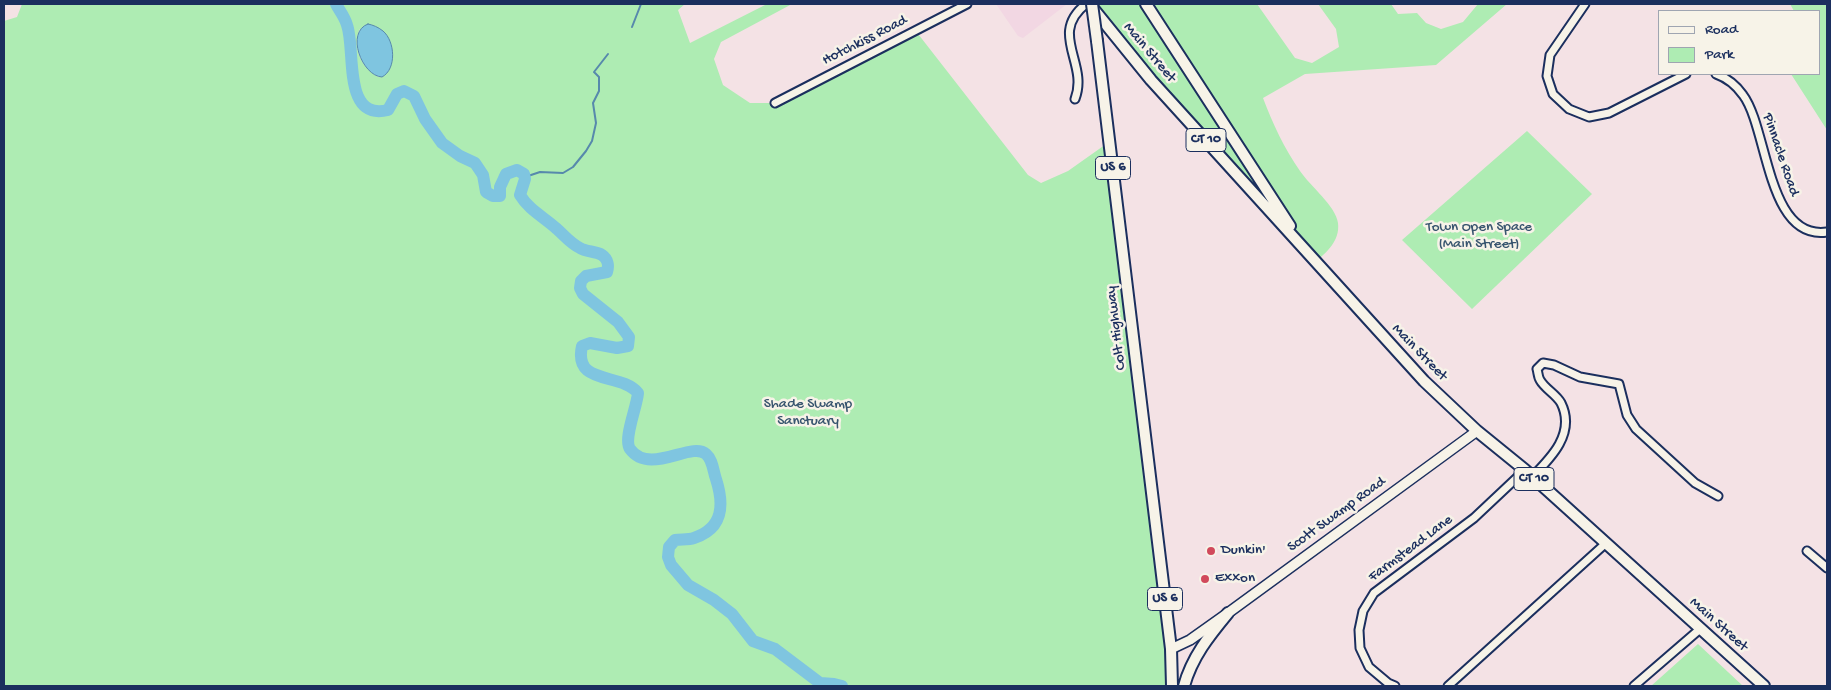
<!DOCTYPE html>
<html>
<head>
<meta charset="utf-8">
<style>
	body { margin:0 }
	#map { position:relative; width:1831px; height:690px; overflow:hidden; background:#f4e2e5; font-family:"Gochi Hand",sans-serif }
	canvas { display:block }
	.frame { position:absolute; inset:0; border:5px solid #1b2f5e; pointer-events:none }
	.legend { position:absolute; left:1658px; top:10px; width:162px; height:65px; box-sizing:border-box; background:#f7f3e8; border:1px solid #9fa5b1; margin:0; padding:6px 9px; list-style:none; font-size:15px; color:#1b2f5e }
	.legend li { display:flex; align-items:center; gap:10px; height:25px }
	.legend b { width:25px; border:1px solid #9fa5b1 }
</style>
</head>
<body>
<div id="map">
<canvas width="1831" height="690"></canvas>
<div class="frame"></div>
<ul class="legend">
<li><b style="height:6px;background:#f7f3e8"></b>Road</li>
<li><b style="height:14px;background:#aeecb3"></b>Park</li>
</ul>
</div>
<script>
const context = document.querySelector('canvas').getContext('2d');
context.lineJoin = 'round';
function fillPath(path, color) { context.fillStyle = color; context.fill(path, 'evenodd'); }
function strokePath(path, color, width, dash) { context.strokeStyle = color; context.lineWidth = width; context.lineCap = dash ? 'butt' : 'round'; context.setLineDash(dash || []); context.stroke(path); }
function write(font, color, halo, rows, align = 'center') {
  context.font = font + ' "Gochi Hand",sans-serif'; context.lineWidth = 5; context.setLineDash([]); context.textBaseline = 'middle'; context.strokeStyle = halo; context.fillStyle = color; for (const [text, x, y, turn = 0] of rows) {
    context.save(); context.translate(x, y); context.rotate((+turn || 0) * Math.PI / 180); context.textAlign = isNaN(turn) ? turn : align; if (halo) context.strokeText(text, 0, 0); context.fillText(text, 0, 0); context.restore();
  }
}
fillPath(new Path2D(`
	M996,4H1067L1023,38L1018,36Z`), '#f2d7e3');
fillPath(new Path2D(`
	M22,4H685L678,10L690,43L767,4H792L721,42L714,59L723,85L750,103H775L915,30L1028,175L1041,183L1068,171L1109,142L1172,686H4V21L17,17ZM360,29L387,36L392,50V61L379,77C362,70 351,45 360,29Z
	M1089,4H1257L1295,58L1312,63L1339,47L1336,29L1318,4H1391L1398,14L1417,13L1426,23L1441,29L1463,22L1478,4H1507L1436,65L1305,74L1263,98C1273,124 1284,148 1300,171C1310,186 1336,206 1338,223C1340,241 1327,252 1315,262Z
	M1790,4H1827V130L1791,74H1820V11H1794Z
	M1527,131L1592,194L1472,309L1402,240Z
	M1698,644L1743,686H1651Z`), '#aeecb3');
const water = new Path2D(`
	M368,24C373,25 378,27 383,31C395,41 397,69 382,77C362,76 345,32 368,24Z`);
fillPath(water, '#7fc5e0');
strokePath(water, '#5789ac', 1);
strokePath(new Path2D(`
	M632,27L641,4
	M525,177L540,172L563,173L573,167L586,151L592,141L596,123L593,103L599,91V77L594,72L608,54`), '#5789ac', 2);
strokePath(new Path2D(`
	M336,4C339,10 345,17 347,25C356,50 342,121 388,110L397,94L404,91L414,96L425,119L442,143L460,156L475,163L483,175L486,192L493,196H500V187L506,174L517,170L524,174L525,179L520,195C529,210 544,217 557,229C565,236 570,243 580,248C586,252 596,251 602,255C608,259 609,266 607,272L586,276L581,281L580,288L583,294L618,322L629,337L628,346L617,348L590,343L582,346C573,386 621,372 638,393C637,407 623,439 630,449C650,476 691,441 706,454C713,460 713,471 716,479C724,504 724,528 694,538C688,540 681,539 675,540L669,547L668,557L671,565L688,585L714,600L732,614L753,641L775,649L820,683L834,684L842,686`), '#7fc5e0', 12);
const minor = new Path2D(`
	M1585,4L1550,55L1547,76L1553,94L1569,109L1589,117L1609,113L1686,74
	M1716,74C1727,78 1736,85 1743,95C1768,128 1767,241 1827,232
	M1075,99C1089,63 1048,34 1086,4
	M775,103L967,4
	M1532,477C1551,458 1576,433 1561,403C1556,394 1545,389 1540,380C1538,377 1538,372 1537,369L1543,363L1554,365L1580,377L1619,384L1627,415L1636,429L1695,483L1718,496
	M1807,551L1827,568
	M1395,686L1388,683L1369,667L1360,648L1359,630L1363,611L1374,593L1474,518L1525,470
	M1448,686L1605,544
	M1634,686L1700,629`);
const major = new Path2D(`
	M1171,649L1190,640L1228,613L1477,431`);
const highway = new Path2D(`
	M1146,4L1290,226
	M1091,6L1151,80L1424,381L1477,431L1525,470L1764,686
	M1097,41L1171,649L1172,686
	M1184,686C1192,657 1209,636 1228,613`);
strokePath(minor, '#1b2f5e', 11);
strokePath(major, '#1b2f5e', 12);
strokePath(highway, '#1b2f5e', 14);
strokePath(minor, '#f7f3e8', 7);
strokePath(major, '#f7f3e8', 9);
strokePath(highway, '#f7f3e8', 10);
const highwayBridge = new Path2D(`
	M1092,4L1097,41`);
strokePath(highwayBridge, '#1b2f5e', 14, []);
strokePath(highwayBridge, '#f7f3e8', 10);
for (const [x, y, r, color] of [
	[1211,551,5,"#d1495b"],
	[1205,579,5,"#d1495b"]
]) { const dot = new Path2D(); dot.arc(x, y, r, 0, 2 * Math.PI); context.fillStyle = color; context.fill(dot); strokePath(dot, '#f7f3e8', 2); }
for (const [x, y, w] of [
	[1206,140,40],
	[1113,168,35],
	[1534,479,40],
	[1165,599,35]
]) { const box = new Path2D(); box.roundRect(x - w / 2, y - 11.5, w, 23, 4); context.fillStyle = '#f7f3e8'; context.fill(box); strokePath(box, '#1b2f5e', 1); }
write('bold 14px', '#1b2f5e', null, [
	["CT 10",1206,140],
	["US 6",1113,168],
	["CT 10",1534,479],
	["US 6",1165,599]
]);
write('15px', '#1b2f5e', '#f7f3e8', [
	["Hotchkiss Road",865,41,-27],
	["Main Street",1149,53,50],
	["Pinnacle Road",1780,155,71],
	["Colt Highway",1117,328,-97],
	["Main Street",1419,353,46],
	["Scott Swamp Road",1337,515,-36],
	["Farmstead Lane",1411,549,-37],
	["Main Street",1718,625,42]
]);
write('15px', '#38556f', '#f7f3e8', [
	["Town Open Space",1479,228],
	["(Main Street)",1479,245],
	["Shade Swamp",808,405],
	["Sanctuary",808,422]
]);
write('15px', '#1b2f5e', '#f7f3e8', [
	["Dunkin'",1221,551],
	["Exxon",1215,579]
], 'left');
</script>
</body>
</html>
